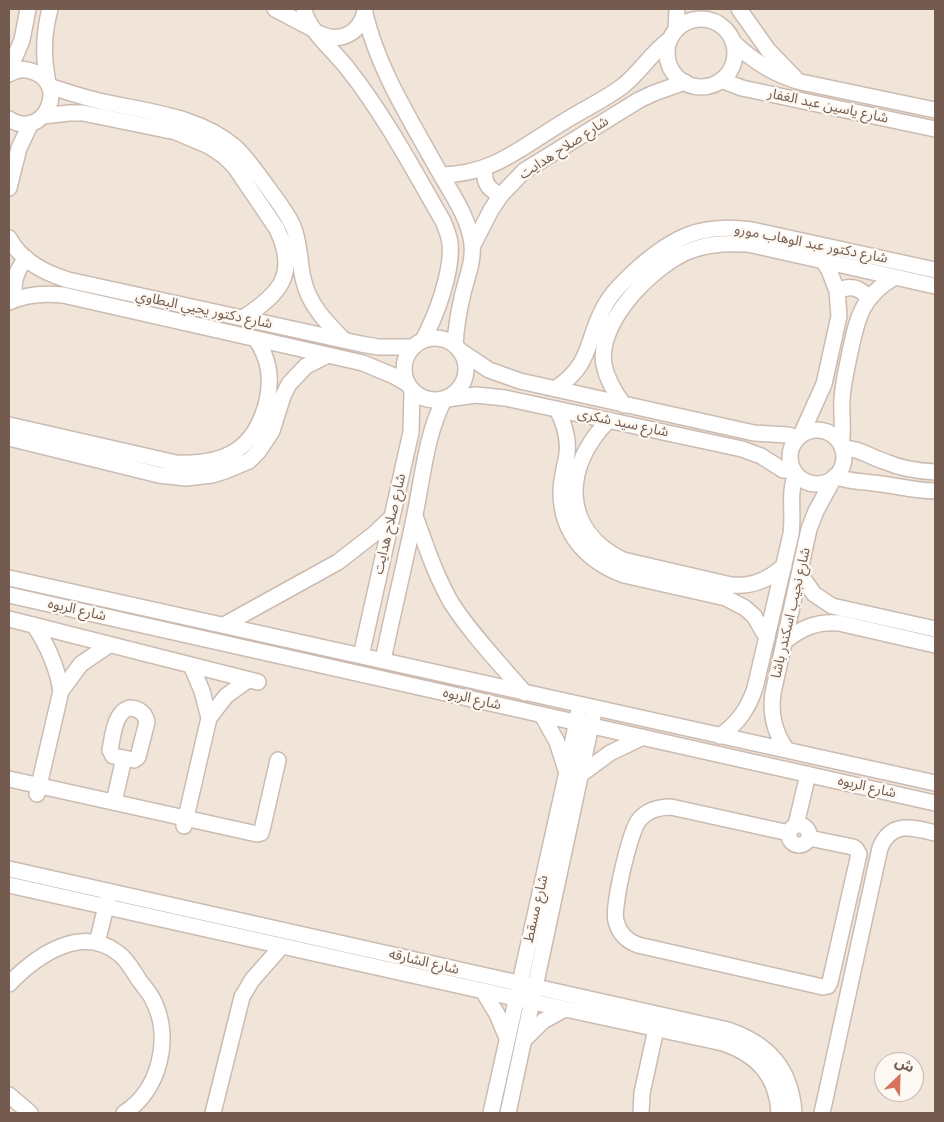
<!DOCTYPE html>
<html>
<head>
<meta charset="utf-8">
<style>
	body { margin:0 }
	#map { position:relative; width:944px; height:1122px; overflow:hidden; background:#faf3eb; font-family:"PT Sans","Noto Sans Arabic",sans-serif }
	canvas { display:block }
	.frame { position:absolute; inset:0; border:10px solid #735b50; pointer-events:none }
	.north { position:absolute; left:874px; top:1052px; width:50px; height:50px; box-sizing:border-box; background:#fdf8f1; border:1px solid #c6b9b1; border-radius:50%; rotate:24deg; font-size:14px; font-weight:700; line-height:20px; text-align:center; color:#735b50 }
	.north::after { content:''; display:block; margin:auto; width:18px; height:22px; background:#d6725e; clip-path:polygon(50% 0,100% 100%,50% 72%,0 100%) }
</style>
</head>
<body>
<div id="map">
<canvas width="944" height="1122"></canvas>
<div class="frame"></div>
<div class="north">ش</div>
</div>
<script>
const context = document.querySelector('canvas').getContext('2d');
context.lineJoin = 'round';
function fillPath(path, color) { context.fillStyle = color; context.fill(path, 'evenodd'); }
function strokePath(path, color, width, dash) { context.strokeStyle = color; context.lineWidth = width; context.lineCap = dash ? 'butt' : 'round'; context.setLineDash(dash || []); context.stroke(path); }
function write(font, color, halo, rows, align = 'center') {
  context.font = font + ' "PT Sans","Noto Sans Arabic",sans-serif'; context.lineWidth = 4.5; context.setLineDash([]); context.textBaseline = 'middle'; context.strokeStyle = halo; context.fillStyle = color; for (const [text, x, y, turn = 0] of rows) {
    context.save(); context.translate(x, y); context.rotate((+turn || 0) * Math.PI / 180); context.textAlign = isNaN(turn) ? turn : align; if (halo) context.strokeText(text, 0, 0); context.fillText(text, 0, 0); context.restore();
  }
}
fillPath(new Path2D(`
	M9,9H935V1113H9ZM884,1062H914V1092H884Z`), '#f1e5da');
const minor = new Path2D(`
	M275,9L313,29
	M304,9C307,29 335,52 348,69C385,116 413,169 443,221C446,228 449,235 450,243C453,271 436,316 423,340
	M739,9L768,50L795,78
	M365,14C379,71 409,117 437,168C450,191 469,217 472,244C474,260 467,277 463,293C459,310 456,327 455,345
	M667 53a34 34 0 1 1 68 0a34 34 0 1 1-68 0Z
	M676,30L677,9
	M318,33C339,44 360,34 365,11
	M733,42C753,61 774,75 801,82L935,110
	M9,71L22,40L28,9
	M9,74C16,70 23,68 31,71C71,82 44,142 9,119
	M721,80L742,88L935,129
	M48,83C43,57 43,35 50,9
	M49,86C67,92 85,98 104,102C148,112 199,116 235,147C247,158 256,172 266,185C275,198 286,211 293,226C300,243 299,261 303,278C308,304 326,322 344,340
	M43,116L69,113H83L176,132L209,146L224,156L235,167L277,229C298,274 281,293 243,318
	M485,168C483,182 488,190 501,195
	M441,175C495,174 521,147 565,121C584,109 606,99 624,85C641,71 652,52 670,39
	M9,188L19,148L31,123
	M9,238C21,261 45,273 68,280L361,344L378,347H413
	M472,247L491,210L501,195L524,171L639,100L654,93L685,82
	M837,291C850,285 860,287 868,298
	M15,299C12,283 16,271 26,258
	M9,302C26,294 44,293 63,295L363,363L394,376L408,384
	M404 369a31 31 0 1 1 62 0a31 31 0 1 1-62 0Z
	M462,352L489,370L520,381L754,433L788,435L798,438
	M555,389C592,364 585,344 603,309C611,293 624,281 637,269C674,236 702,223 752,230L935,270
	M447,399L476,395L505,398L742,449L761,456L783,470L794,471
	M624,405C615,393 607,380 604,365C596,322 655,263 692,250C710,243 729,243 748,244L935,286
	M557,409C564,423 569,438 567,454C565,467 561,479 561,492C561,534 587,561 624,575L726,598L745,608L754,616L767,638
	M609,420C563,466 560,529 623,560L731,585C752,587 768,580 784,566
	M9,425L176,463C225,465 255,450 267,401C272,377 269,359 256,339
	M790 457a27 27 0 1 1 54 0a27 27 0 1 1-54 0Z
	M801,435L824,384L839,316L837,291L829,270L823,261
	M9,438L159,475L186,478L212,475L225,471L249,461L258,452L272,431L283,396L289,384L306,366L328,355
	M841,445C844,429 841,415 842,399C843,385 846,371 849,357C857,320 860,297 895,277
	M842,448C859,448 870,457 886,462C902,469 918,471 935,472
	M835,476C848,482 860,481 873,483C894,485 914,491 935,491
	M415,516C426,546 436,577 452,604C473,636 500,664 525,693
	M800,574L814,594L832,606L935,629
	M9,578L935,783
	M9,595L935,803
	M9,619L258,682
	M34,625C48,646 57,666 61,691
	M224,625L338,562L374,534L391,518
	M784,642C801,628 817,621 839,623L935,645
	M361,656L411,432L412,391
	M383,660C393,612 405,563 415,514C423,476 426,435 444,400
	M191,665L202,691L209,718
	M129,708C139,708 145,713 147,722L138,757L134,760L113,756L110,750C113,736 114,713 129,708Z
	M542,715L557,742L566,770
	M720,736C738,723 748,709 755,688L791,534C794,514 788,493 796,474
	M786,749C774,731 770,714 773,693L809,529L816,511L834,478
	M580,775L610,753L643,737
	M9,779L257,834L261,833L262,830L278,760
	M37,794L61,691L81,664L109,645
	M114,802L124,758
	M789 835a10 10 0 1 1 20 0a10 10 0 1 1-20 0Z
	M796,825L808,774
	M184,826L209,718L226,696L248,680
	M789,833L671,807C658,807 647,810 639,820C630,831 612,907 616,921C619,933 627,941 638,945L823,987L828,986L830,982L859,854L856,849L853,847L809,838
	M9,869L728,1030C769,1044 791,1069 794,1113
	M9,885L533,1002L723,1043C758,1055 777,1076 779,1113
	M97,943L108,898
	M9,984C36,956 81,924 118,953C127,959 133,971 139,980C144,987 151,994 154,1002C172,1039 159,1091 124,1113
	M483,991L497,1014L507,1038
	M526,1038L543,1021L565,1009
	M9,1095L30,1113
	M213,1113L242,997L252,980L282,946
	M491,1113L567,772L578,714
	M508,1113L593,716
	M641,1113L642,1093L656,1029
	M822,1113L880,848C891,821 912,827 935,833`);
strokePath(minor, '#ccbbb1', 18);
strokePath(minor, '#fff', 15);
write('14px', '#735b50', '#fdf8f1', [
	["شارع ياسين عبد الغفار",828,106,12],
	["شارع صلاح هدايت",564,148,-33],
	["شارع دكتور عبد الوهاب مورو",811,244,11],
	["شارع دكتور يحيي البطاوي",204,310,12],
	["شارع سيد شكرى",623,423,12],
	["شارع صلاح هدايت",390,524,-77],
	["شارع الربوه",77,610,13],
	["شارع نجيب اسكندر باشا",791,613,-77],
	["شارع الربوه",472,699,13],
	["شارع الربوه",867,787,13],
	["شارع مسقط",536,909,-77],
	["شارع الشارقه",424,962,13]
]);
</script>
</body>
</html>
